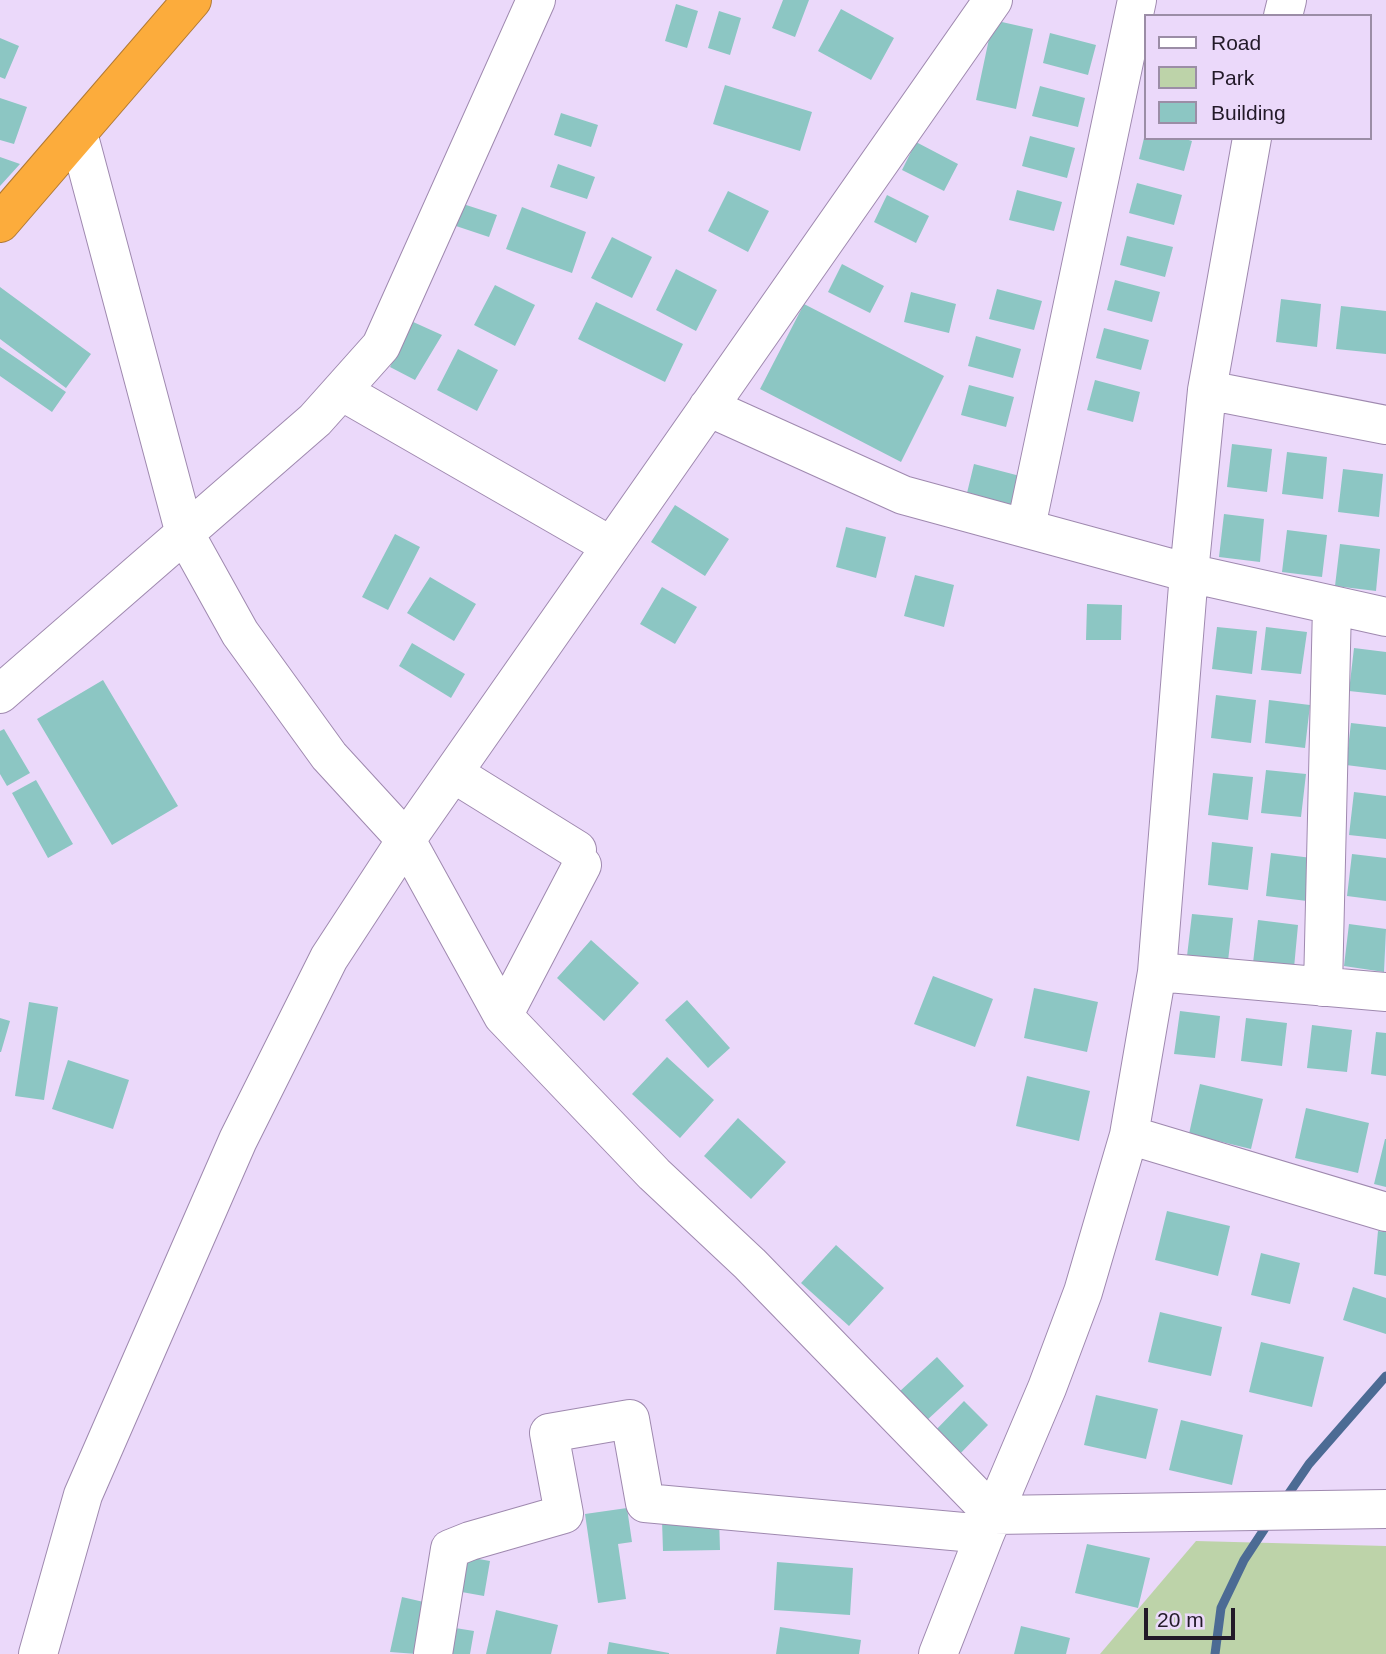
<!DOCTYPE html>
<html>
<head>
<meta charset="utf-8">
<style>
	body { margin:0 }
	#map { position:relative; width:1386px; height:1654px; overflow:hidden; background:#ebd9fa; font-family:Helvetica,sans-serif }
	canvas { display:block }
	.legend { position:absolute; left:1144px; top:14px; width:228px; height:126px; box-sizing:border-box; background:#ebd9fa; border:2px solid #9b8da6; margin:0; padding:9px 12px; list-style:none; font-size:21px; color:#231a29 }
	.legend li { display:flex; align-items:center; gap:14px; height:35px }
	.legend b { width:35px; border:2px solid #9b8da6 }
	.scale { position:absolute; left:1144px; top:1608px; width:91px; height:32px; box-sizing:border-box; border:4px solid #231a29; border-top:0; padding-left:9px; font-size:21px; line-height:24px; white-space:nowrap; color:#231a29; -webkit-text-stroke:5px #ebd9fa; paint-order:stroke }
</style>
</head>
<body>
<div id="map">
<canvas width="1386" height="1654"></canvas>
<ul class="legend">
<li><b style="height:9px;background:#fff"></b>Road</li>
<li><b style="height:19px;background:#bdd3a9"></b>Park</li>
<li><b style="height:19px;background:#8cc6c3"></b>Building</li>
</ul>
<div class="scale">20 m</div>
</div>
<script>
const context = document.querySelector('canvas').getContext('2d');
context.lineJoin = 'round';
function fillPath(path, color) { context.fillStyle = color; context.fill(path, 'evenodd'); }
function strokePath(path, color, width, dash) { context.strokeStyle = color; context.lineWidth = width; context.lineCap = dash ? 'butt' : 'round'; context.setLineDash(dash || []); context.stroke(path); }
fillPath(new Path2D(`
	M1196,1541L1386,1546V1654H1100Z`), '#bdd3a9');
strokePath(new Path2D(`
	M1285,1499L1309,1464L1386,1376
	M1215,1654L1221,1608L1244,1560L1269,1522`), '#4c6b94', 9);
fillPath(new Path2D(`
	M783,0H809L795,37L772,28Z
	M676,4L698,11L687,48L665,41Z
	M841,9L894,38L871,80L818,51Z
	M719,11L741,18L730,55L708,48Z
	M993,20L1033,29L1016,109L976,100Z
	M1050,33L1096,45L1088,75L1043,63Z
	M0,38L19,46L5,79L0,77Z
	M725,85L812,112L800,151L713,124Z
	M1040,86L1085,98L1078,127L1032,116Z
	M0,98L27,107L14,144L0,140Z
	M561,113L598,125L591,147L554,135Z
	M1030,136L1075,148L1067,178L1022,166Z
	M1144,138H1182L1192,141L1184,171L1139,159Z
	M916,142L958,164L944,191L902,170Z
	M0,157L20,164L0,186Z
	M558,164L595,177L587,199L550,187Z
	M1137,183L1182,195L1174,225L1129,213Z
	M1017,190L1062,202L1054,231L1009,220Z
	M728,191L769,211L748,252L708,231Z
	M887,195L929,216L916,243L874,222Z
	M460,203L497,215L489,237L453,225Z
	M522,207L586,232L572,273L506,249Z
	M1127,236L1173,247L1165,277L1120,265Z
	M612,237L652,257L632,298L591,278Z
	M842,264L884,286L870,313L828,292Z
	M676,269L717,290L696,331L656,310Z
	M1115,280L1160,292L1152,322L1107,310Z
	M495,285L535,305L515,346L474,325Z
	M0,287L91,354L66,388L0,339Z
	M997,289L1042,301L1034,330L989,319Z
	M911,292L956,304L949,333L904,322Z
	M1281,299L1321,304L1317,347L1276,342Z
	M596,302L683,344L665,382L578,339Z
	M804,304L944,376L901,462L760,389Z
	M1341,306L1386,311V354L1336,349Z
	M411,321L442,335L415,380L390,367Z
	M1104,328L1149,340L1141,370L1096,358Z
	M976,336L1021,349L1013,378L968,366Z
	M0,347L66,392L52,412L0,376Z
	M458,349L498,370L477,411L437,390Z
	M1095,380L1140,392L1133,422L1087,410Z
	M969,385L1014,397L1006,427L961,415Z
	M1232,444L1272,449L1267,492L1227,487Z
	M1287,452L1327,457L1323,499L1282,494Z
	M974,464L1020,476L1012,505L967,493Z
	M1343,469L1383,474L1379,517L1338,512Z
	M675,505L729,539L705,576L651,542Z
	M1224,514L1264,519L1260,562L1219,557Z
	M846,527L886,537L876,578L836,567Z
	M1287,530L1327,535L1322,577L1282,572Z
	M395,534L420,547L388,610L362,597Z
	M1340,544L1380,549L1376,591L1335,586Z
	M915,575L954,585L944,627L904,616Z
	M430,577L476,604L454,641L407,613Z
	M662,587L697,607L675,644L640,624Z
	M1087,604L1122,605L1121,640H1086Z
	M1217,627L1257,631L1252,674L1212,669Z
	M1266,627L1307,632L1301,674L1261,670Z
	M412,643L465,674L451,698L399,666Z
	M1354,648L1386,652V695L1349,691Z
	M103,680L178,806L112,845L37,719Z
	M1216,695L1256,700L1251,743L1211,738Z
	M1269,700L1310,705L1305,748L1265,743Z
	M1351,723L1386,727V770L1346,765Z
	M4,729L30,773L7,786L0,774V731Z
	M1266,770L1306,774L1301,817L1261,813Z
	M1213,773L1253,777L1248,820L1208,815Z
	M36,780L73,844L48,858L12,793Z
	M1354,792L1386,796V839L1349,835Z
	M1212,842L1253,847L1248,890L1208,885Z
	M1271,853L1312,858L1307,901L1266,896Z
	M1352,854L1386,858V901L1347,896Z
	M1192,914L1233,918L1228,961L1187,956Z
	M1258,920L1298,925L1294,968L1253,963Z
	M1349,924L1386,929L1384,972L1344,966Z
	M591,940L639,983L604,1021L557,978Z
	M933,976L993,999L975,1047L914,1024Z
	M1034,988L1098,1002L1087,1052L1024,1038Z
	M687,1000L730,1048L708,1068L665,1020Z
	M29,1002L58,1007L44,1100L15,1096Z
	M1180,1011L1220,1016L1215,1058L1174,1054Z
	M0,1018L10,1021L1,1052H0Z
	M1246,1018L1287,1023L1282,1066L1241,1061Z
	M1312,1025L1352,1030L1347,1072L1307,1068Z
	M1376,1032L1386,1033V1076L1371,1074Z
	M667,1057L714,1100L680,1138L632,1094Z
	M68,1060L129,1080L113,1129L52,1109Z
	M1027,1076L1090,1091L1079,1141L1016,1126Z
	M1200,1084L1263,1099L1251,1149L1189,1134Z
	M1306,1108L1369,1123L1358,1173L1295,1158Z
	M738,1118L786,1162L751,1199L704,1156Z
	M1385,1139H1386V1187L1374,1184Z
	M1167,1211L1230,1226L1218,1276L1155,1260Z
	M1378,1231L1386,1232V1276L1374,1274Z
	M836,1245L884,1288L849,1326L801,1283Z
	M1261,1253L1300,1263L1290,1304L1251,1295Z
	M1353,1287L1386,1298V1334L1343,1320Z
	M1160,1312L1222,1327L1211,1376L1148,1362Z
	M1261,1342L1324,1357L1312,1407L1249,1392Z
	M937,1357L964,1386L926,1421L899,1392Z
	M1096,1395L1158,1409L1146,1459L1084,1445Z
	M964,1401L988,1425L955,1459L931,1435Z
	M1181,1420L1243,1435L1232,1485L1169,1470Z
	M627,1508L632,1542L618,1544L626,1599L598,1603L585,1514Z
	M719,1518L720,1550L663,1551L662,1520Z
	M1087,1544L1150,1558L1138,1608L1075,1593Z
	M462,1556L490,1561L484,1596L456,1591Z
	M777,1562L853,1568L850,1615L774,1610Z
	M402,1597L428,1603L417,1654L390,1652Z
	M496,1610L558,1625L551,1654H486Z
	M1021,1626L1070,1638L1066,1654H1014Z
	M449,1627L474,1631L470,1654H444Z
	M780,1627L861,1640L859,1654H776Z
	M609,1642L669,1653V1654H607Z`), '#8cc6c3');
const minor = new Path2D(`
	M1283,16L1287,0
	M78,133L185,534L240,633L329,756L406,840L503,1016L654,1174L750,1264L994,1515L1386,1509
	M1207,390L1386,425
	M343,392L611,546
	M708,407L903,495L1189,573L1386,617
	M1026,527L1137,0
	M0,694L315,420L381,346L536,0
	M453,773L577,850
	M1157,972L1386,992
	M1323,987L1332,606
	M503,1016L582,865
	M1129,1135L1386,1212
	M38,1654L83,1495L238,1140L329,958L406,840L993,0
	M433,1654L450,1549L470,1541L564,1514L549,1433L630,1419L645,1503L985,1534
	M938,1654L985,1534L1047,1388L1083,1292L1129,1135L1157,972L1189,573L1207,390L1252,138`);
const highway = new Path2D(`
	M0,223L192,0`);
strokePath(minor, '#9f89af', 40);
strokePath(highway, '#b07935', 40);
strokePath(minor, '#fff', 38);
strokePath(highway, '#fcac3c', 38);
</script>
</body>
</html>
